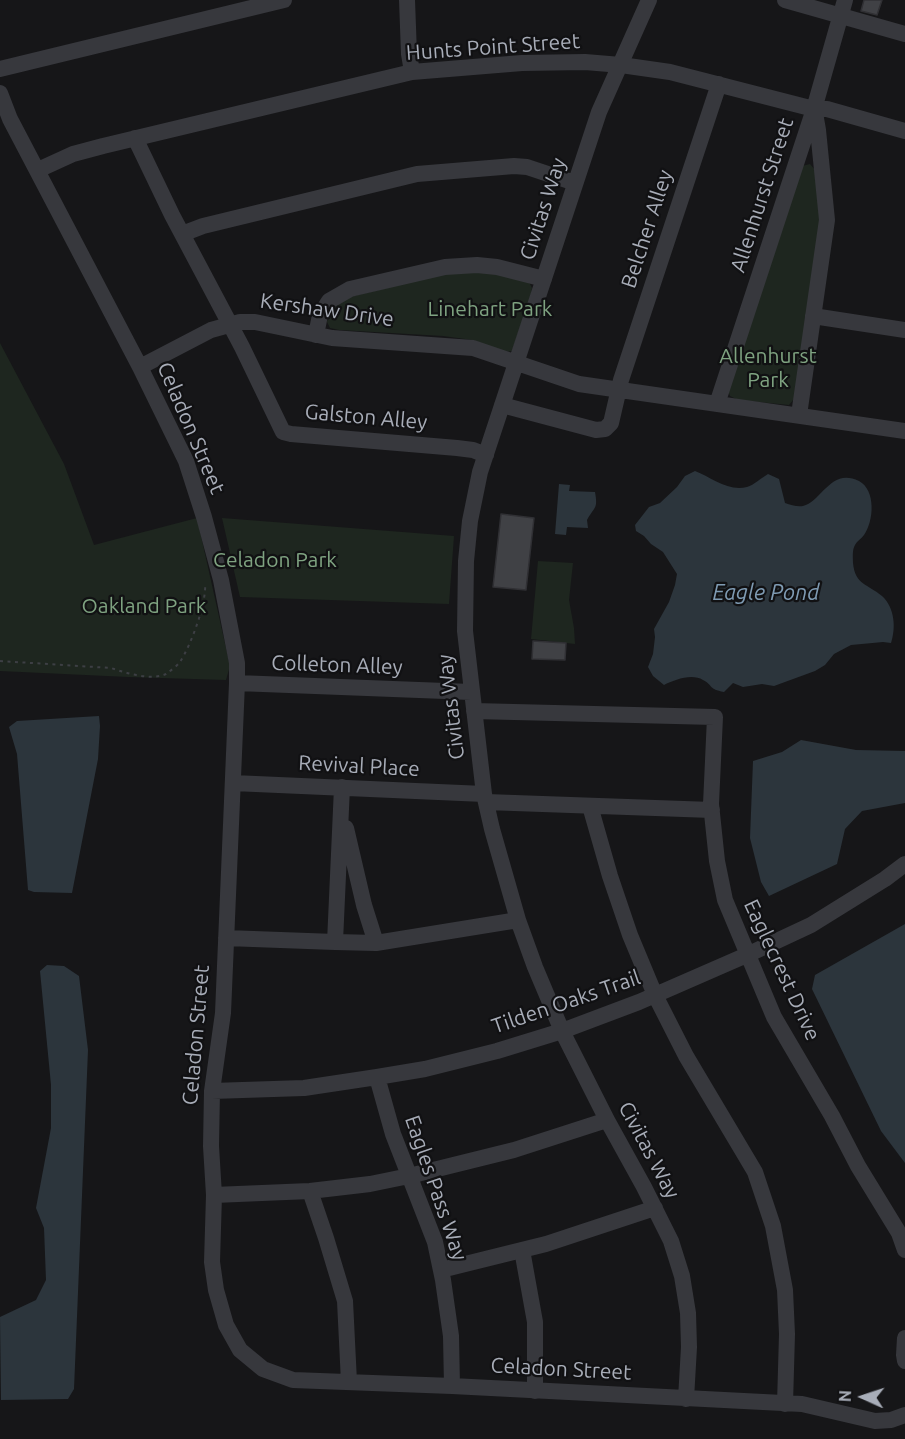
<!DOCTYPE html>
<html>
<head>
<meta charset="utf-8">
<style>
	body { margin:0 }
	#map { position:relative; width:905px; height:1439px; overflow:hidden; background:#161618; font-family:Ubuntu,sans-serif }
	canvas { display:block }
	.north { position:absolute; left:833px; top:1367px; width:60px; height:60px; -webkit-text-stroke:4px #111113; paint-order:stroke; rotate:273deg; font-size:16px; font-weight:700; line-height:24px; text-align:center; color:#a8adb8 }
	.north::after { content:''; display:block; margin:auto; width:21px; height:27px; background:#a8adb8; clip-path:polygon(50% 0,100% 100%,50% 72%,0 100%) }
</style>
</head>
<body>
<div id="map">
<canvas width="905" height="1439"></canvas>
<div class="north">N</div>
</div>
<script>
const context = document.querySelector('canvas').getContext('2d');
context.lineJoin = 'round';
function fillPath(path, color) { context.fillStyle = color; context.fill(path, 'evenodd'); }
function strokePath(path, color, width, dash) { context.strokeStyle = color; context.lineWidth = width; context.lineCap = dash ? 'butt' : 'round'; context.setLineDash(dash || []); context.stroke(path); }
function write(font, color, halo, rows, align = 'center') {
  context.font = font + ' Ubuntu,sans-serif'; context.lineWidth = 4.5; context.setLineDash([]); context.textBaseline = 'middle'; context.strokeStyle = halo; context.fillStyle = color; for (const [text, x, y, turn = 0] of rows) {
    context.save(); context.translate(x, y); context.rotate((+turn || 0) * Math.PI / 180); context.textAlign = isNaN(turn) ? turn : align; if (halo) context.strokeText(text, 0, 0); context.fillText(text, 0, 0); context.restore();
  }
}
fillPath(new Path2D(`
	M810,164L815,170L820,219L794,399L789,405L738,400L730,396L728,390L802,166Z
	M470,272L499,274L529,282L532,288L531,294L512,351L506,352L472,340L443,336L339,330L330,328L327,322C329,310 338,303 349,297L445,274Z
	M0,343L64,464L94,545L197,518L230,666L226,680L128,677L0,671Z
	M222,518L454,536L449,604L240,597Z
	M538,561L573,563L569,600L574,628L575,644L531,639Z`), '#1e261f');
fillPath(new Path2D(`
	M695,471C711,477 728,492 747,487C754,485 761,478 768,474L779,479L785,503C791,505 797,507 803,506C822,501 831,467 859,481C876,490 874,521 864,535C861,539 857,541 855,545C852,550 853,557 853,563C855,585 868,584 882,596C895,608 896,628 891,643L883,642L851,645L834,654L825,665L815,671L774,686L762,684L743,687L733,683L724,692C708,689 714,686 703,680C692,673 674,680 664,685L653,676L648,667L653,654L655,637L654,629L669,602L675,585L677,574L663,552L651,544L644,536L636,531L635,525L649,507L660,503L677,487L685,476Z
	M559,484L570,485L569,491L595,492C598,509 595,506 587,520L588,528L567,527L566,535L555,534Z
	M99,716L100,726L98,759L72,893L34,892L28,890L17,754L9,727L17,721Z
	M801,740L856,750L905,751V803L862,811L845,829L837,864L769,896L761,882L750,838L753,761L782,752Z
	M905,924V1163L881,1131L812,989L815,975Z
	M47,965L64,966L79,976L88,1050L74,1389L68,1399L1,1400L0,1317L36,1300L46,1280L44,1228L36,1208L51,1128V1085L40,971Z`), '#2c353c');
const building = new Path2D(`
	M864,0H882L877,15L861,11Z
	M501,514L534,518L526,590L493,587Z
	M533,641L566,643L565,660L532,659Z`);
fillPath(building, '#404145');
strokePath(building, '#303034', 1.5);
strokePath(new Path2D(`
	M0,661L111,668C126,673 151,681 166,674C170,671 177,666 180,662C191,645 207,602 205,583`), '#3d3f44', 2, [3, 4.5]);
strokePath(new Path2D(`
	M407,0L409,54L412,72
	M649,0L599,112L480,472L470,521L466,561L465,631L484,794L492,829L518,920L535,967L562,1031L607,1120L644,1187L671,1241L682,1276L688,1313L689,1347L686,1399
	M785,0L905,34
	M0,69L284,0
	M0,93L10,119L140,367L186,461L204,517L221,580L237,663V683L223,1013L212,1091L211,1146L214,1195L212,1262L216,1290L226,1325L240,1350L263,1369L293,1380L452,1386L802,1404L875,1421L891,1420L905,1415
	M135,138L172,215L242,347L283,432L291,434L457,448L473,450L486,455
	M38,170L73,154L103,146L412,72L522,63L585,62L621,65L670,72L814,109H827L905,131
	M182,234L203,226L417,174L514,166L527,167L575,183
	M813,316L905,330
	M316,335L320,315L329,301L350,289L445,267L477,265L497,267L544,279
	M140,367L211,330L240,322H255L332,338L473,348L579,384L905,431
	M717,404L814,109L845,0
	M502,405L596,430L605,429L611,423L621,380L719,84
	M799,415L827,220L818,130L815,113
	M237,683L471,692
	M474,711L715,717L711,804L717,861L725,900L774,1017L832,1116L858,1166L899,1233L905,1250
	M233,783L484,794
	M342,787L335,942L376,943L518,920
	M486,802L712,810
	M590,806L610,876L630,935L655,995L686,1056L755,1172L773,1226L785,1290L787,1334L785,1404
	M346,828L364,905L376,943
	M226,938L335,942
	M377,1077L393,1134L435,1242L443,1280L451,1336L452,1386
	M212,1091L304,1088L377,1077L425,1069L497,1051L562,1031L639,1002L749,954L811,925L885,879L905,864
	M310,1191L326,1238L345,1301L349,1382
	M214,1195L310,1191L370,1184L409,1176L514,1150L607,1120
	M522,1250L535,1322V1391
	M441,1270L546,1244L655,1208
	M905,1338L904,1355L905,1361`), '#37383d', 16);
write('21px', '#a8adb8', '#111113', [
	["Hunts Point Street",493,47,-4],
	["Allenhurst Street",762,195,-72],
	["Civitas Way",543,209,-72],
	["Belcher Alley",647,229,-72],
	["Kershaw Drive",327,310,8],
	["Galston Alley",366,417,5],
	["Celadon Street",191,428,67],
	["Colleton Alley",337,665,2],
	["Civitas Way",451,707,-97],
	["Revival Place",359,766,3],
	["Eaglecrest Drive",782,970,65],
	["Tilden Oaks Trail",566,1002,-19],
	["Celadon Street",196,1035,-85],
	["Civitas Way",649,1150,62],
	["Eagles Pass Way",436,1188,71],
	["Celadon Street",561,1369,3]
]);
write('21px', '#7fa381', '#111113', [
	["Linehart Park",490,309],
	["Allenhurst",768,356],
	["Park",768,380],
	["Celadon Park",275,560],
	["Oakland Park",144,606]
]);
write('italic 22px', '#7f9bb3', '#111113', [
	["Eagle Pond",766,593]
]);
</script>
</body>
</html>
